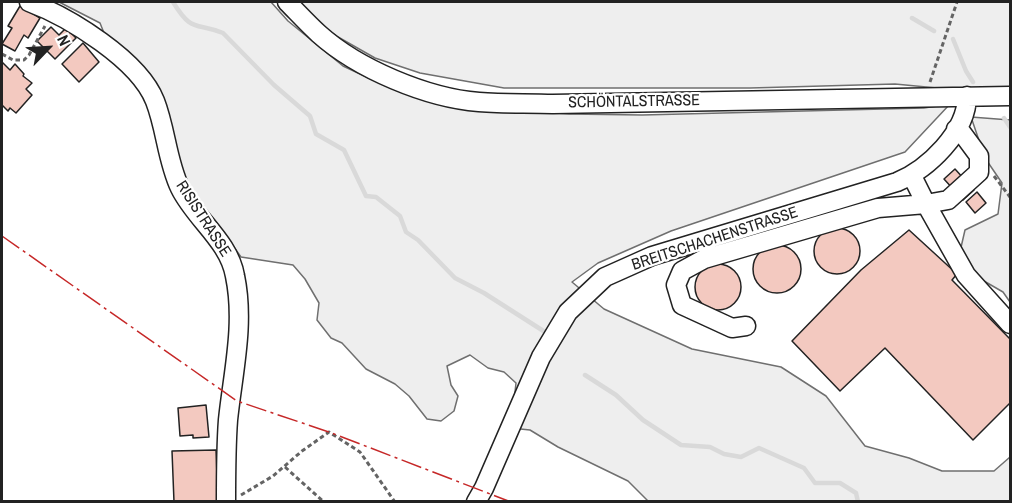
<!DOCTYPE html>
<html>
<head>
<meta charset="utf-8">
<style>
	body { margin:0 }
	#map { position:relative; width:1012px; height:503px; overflow:hidden; background:#fff; font-family:"Archivo Narrow",sans-serif }
	canvas { display:block }
	.frame { position:absolute; inset:0; border:3px solid #222; pointer-events:none }
	.north { position:absolute; left:18px; top:18px; width:60px; height:60px; -webkit-text-stroke:4px #fff; paint-order:stroke; rotate:65deg; font-size:16px; font-weight:700; line-height:24px; text-align:center; color:#222 }
	.north::after { content:''; display:block; margin:auto; width:21px; height:27px; background:#222; clip-path:polygon(50% 0,100% 100%,50% 72%,0 100%) }
</style>
</head>
<body>
<div id="map">
<canvas width="1012" height="503"></canvas>
<div class="frame"></div>
<div class="north">N</div>
</div>
<script>
const context = document.querySelector('canvas').getContext('2d');
context.lineJoin = 'round';
function fillPath(path, color) { context.fillStyle = color; context.fill(path, 'evenodd'); }
function strokePath(path, color, width, dash) { context.strokeStyle = color; context.lineWidth = width; context.lineCap = dash ? 'butt' : 'round'; context.setLineDash(dash || []); context.stroke(path); }
function write(font, color, halo, rows, align = 'center') {
  context.font = font + ' "Archivo Narrow",sans-serif'; context.lineWidth = 4.5; context.setLineDash([]); context.textBaseline = 'middle'; context.strokeStyle = halo; context.fillStyle = color; for (const [text, x, y, turn = 0] of rows) {
    context.save(); context.translate(x, y); context.rotate((+turn || 0) * Math.PI / 180); context.textAlign = isNaN(turn) ? turn : align; if (halo) context.strokeText(text, 0, 0); context.fillText(text, 0, 0); context.restore();
  }
}
const green = new Path2D(`
	M59,2H271L288,21L343,66L373,80L446,104L569,114L642,115L924,108L950,104L905,152L671,231L598,263L572,282L604,309L692,349L781,367L826,396L865,446L909,458L942,471H994L1010,457V501H648L628,481L558,447L530,430L511,428L516,383L504,372L488,368L470,355L447,366L451,385L458,396L454,411L441,421L427,419L409,396L395,384L366,369L342,343L331,338L317,320L319,303L305,279L293,265L241,257L220,228L210,224L172,168L149,102L110,48L100,23Z
	M294,2H1010V95L895,84L750,88H504L420,73L375,58L338,37L302,11Z
	M971,117L1010,120V302L1003,292L977,277L959,256L965,230L998,214L1002,183L985,158Z`);
fillPath(green, '#eee');
strokePath(green, '#6f6f6f', 1.5);
strokePath(new Path2D(`
	M173,2C192,33 195,22 223,33L274,85L310,116L316,134L344,150L366,196L376,197L400,216L406,232L418,240L455,278L484,293L545,332
	M912,18L934,31
	M953,39L966,71L973,82
	M1004,118L1010,127
	M585,375L616,395L643,420L681,445L710,447L724,454L741,457L759,448L804,468L815,483H840L856,493L858,502`), '#d9d9d9', 4.5);
const building = new Path2D(`
	M20,6L40,18L28,38L24,35L15,51L2,44L12,28L8,26Z
	M51,27L59,35L66,28L76,38L55,59L37,41Z
	M83,43L99,62L79,82L62,64Z
	M2,62L10,70L15,64L24,74L23,76L32,83L26,89L32,95L16,113L10,108L8,111L2,105Z
	M955,169L974,190L963,200L944,179Z
	M977,192L986,203L975,213L966,202Z
	M814 251a23 23 0 1 1 46 0a23 23 0 1 1-46 0Z
	M909,230L957,274L952,280L1010,339V403L973,440L885,348L840,391L792,341L861,270Z
	M753 269a24 24 0 1 1 48 0a24 24 0 1 1-48 0Z
	M695 287a23 23 0 1 1 46 0a23 23 0 1 1-46 0Z
	M206,405L209,437L193,438V435L180,436L178,408Z
	M216,450L218,502H174L172,451Z`);
fillPath(building, '#f3c9c0');
strokePath(building, '#222', 1.5);
const minor = new Path2D(`
	M29,2C69,17 139,60 155,101C166,129 167,161 180,188C195,219 229,241 235,276C245,324 233,372 228,420C226,447 226,474 226,502
	M287,2C297,12 308,24 319,34C358,69 427,98 479,102C503,104 528,103 553,104L1010,96
	M912,176L926,204L948,200L979,172V156L962,133L956,129
	M746,326L732,328L682,305L676,285L682,271L704,259L878,208L926,204L966,275L1010,324
	M476,502L484,488L541,357L568,312L605,277L652,256L897,182C928,169 967,132 967,96`);
strokePath(minor, '#222', 21);
strokePath(new Path2D(`
	M2,54L13,60H24L29,55L45,26
	M930,82L957,2
	M994,176L1010,197
	M285,467L324,502
	M241,495L273,476L302,451L329,432L360,452L395,502`), '#646464', 3, [4.5, 3]);
strokePath(minor, '#fff', 18);
strokePath(new Path2D(`
	M2,236L237,401L329,432L511,502`), '#c62828', 1.5, [21, 4.5, 3, 4.5]);
write('16px', '#222', '#fff', [
	["SCHÖNTALSTRASSE",634,102,-1],
	["RISISTRASSE",203,219,57],
	["BREITSCHACHENSTRASSE",715,239,-18]
]);
</script>
</body>
</html>
